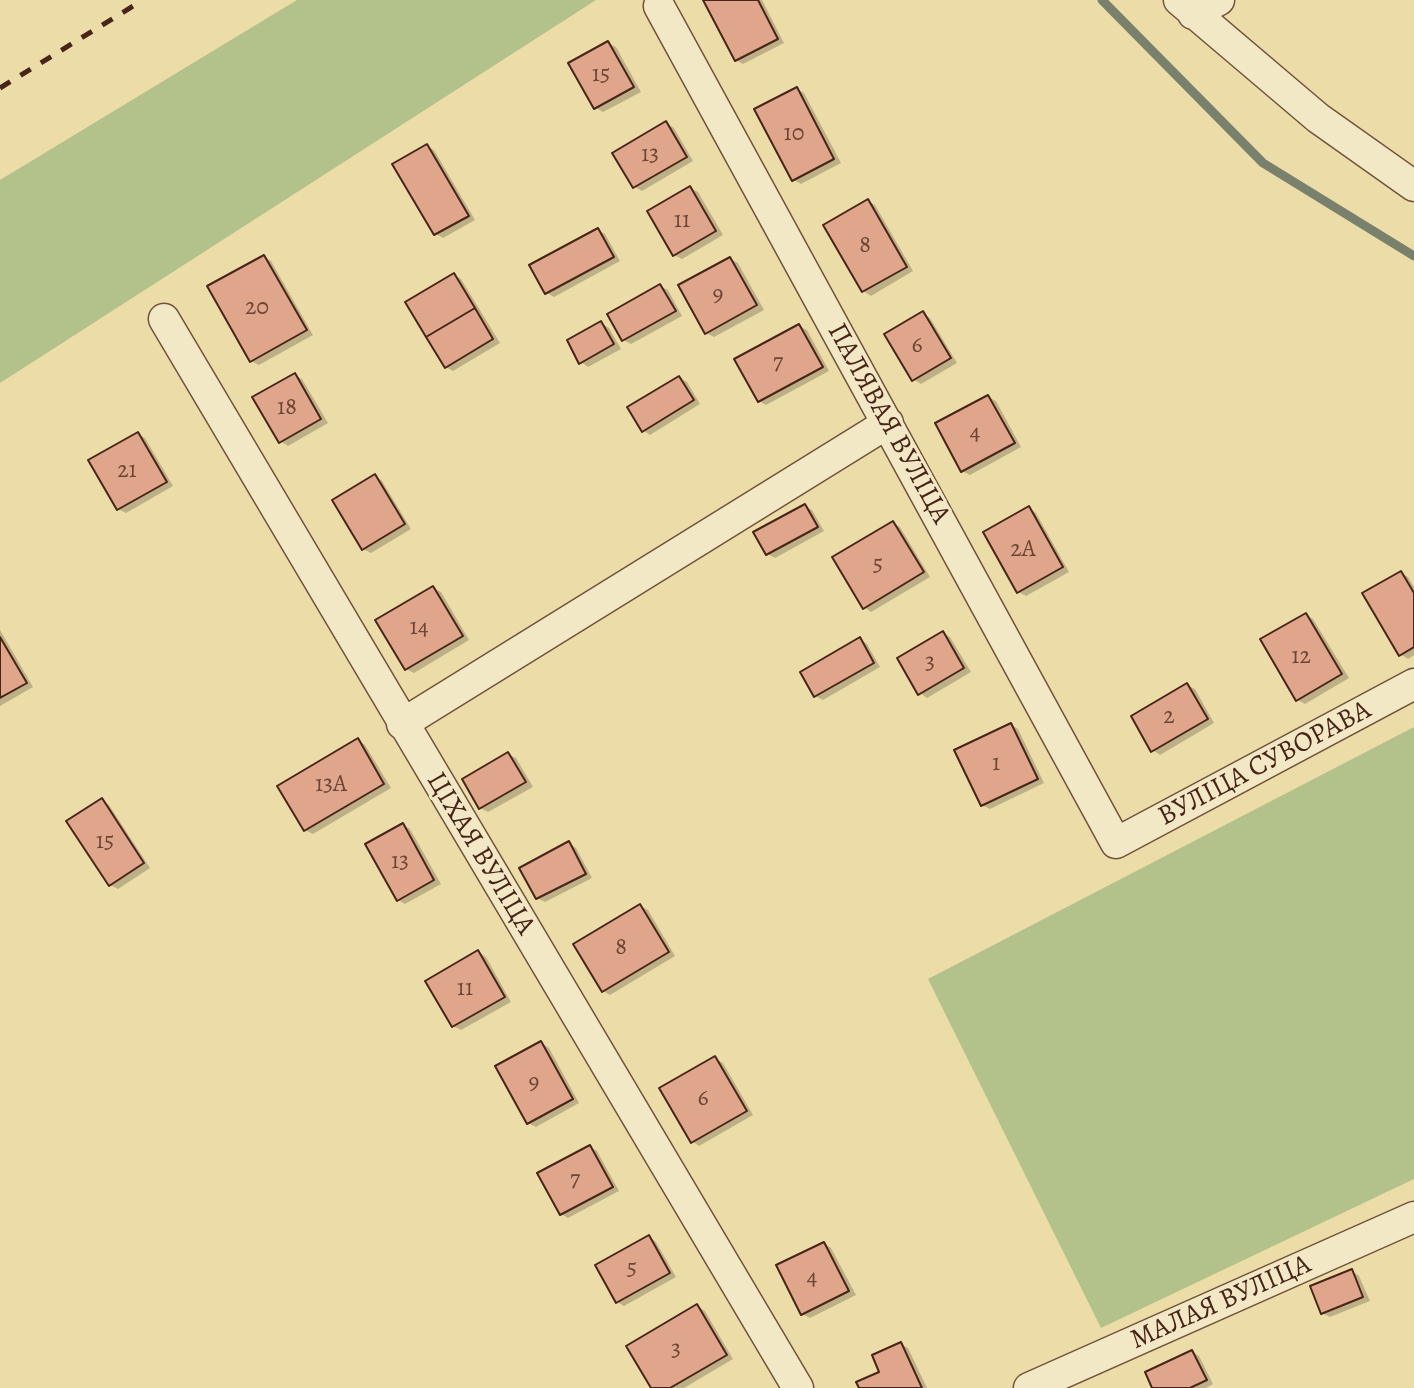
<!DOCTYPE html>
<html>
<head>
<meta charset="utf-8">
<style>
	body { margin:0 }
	canvas { display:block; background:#ecdca8 }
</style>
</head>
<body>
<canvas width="1414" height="1388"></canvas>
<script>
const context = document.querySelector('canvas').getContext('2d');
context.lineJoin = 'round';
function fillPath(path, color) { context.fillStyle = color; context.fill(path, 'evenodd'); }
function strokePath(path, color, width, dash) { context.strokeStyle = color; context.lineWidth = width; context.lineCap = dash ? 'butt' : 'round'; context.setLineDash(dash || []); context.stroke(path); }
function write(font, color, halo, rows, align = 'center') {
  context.font = font + ' Alegreya,serif'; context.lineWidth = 6; context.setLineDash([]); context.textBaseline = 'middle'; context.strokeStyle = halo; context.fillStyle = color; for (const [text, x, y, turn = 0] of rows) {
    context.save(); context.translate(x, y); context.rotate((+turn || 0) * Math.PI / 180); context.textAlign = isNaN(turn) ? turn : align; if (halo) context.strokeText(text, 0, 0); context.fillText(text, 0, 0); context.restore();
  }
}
fillPath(new Path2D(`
	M297,0H596L0,383V180Z
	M1414,727V1179L1101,1328L928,979Z`), '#b3c18b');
fillPath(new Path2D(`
	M705,0H762L784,43L743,64L736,60Z
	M608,43L616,47L641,92L603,112L596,108Z
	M797,89L804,93L841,163L801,184L794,180Z
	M666,123L674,128L693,161L642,191L635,187L615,153Z
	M427,146L434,150L475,220L443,238L436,234L395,165Z
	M690,188L698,192L723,235L682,259L674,255Z
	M868,201L875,205L913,271L871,296L863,291L826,226Z
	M598,230L605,234L620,261L554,297L547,293Z
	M264,257L271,261L313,335L259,365L251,361Z
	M730,259L738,263L764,310L714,337L706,333Z
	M454,275L461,279L500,343L453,371L446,367Z
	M660,286L668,290L682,316L631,344L623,340Z
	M923,313L930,318L957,363L921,384L913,379Z
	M601,323L609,328L621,349L588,367L581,362Z
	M799,326L807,330L829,371L766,405L759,401Z
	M295,375L302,379L328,423L288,446L280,441Z
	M679,378L687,382L700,404L650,435L643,430Z
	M988,397L996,401L1021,447L970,475L962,471Z
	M138,434L145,438L173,486L126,513L118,509Z
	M375,476L382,481L411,529L371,553L363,549Z
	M805,506L812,510L824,531L775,558L768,554Z
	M1029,508L1036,513L1069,572L1026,596L1018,592Z
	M893,523L900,527L930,577L871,612L864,607Z
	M1401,573L1408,577L1414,587V655L1408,659L1400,654Z
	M433,588L441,592L469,640L414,673L406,669Z
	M1306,615L1313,619L1349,678L1305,704L1298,700Z
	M0,630L33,687L0,706Z
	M943,633L950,637L971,672L927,698L920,693Z
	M860,639L867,644L880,667L823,700L815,696Z
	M1187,685L1195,689L1214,723L1160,755L1153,750Z
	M1011,725L1018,729L1044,783L990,809L982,805Z
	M358,740L365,745L391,788L313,834L305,830Z
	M508,754L516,758L533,787L488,812L480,808Z
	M102,800L109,805L150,868L118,889L110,885Z
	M403,825L410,829L441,884L405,904L398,900Z
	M569,843L576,848L592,878L545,902L537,898Z
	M640,906L648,910L675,956L610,995L603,991Z
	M478,952L486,957L511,1002L461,1030L453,1026Z
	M541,1043L549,1048L579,1103L536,1127L528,1123Z
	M715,1058L723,1063L753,1115L699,1146L692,1141Z
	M590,1147L597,1151L619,1191L568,1218L561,1214Z
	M649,1237L656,1242L676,1277L624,1306L617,1302Z
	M824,1243L831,1248L856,1295L810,1318L802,1314Z
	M1352,1271L1359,1276L1370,1301L1330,1317L1322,1313Z
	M697,1306L705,1311L733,1359L684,1388H653Z
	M901,1344L908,1348L927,1388H861L882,1372Z
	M1192,1352L1199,1356L1213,1384L1206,1388H1154Z`), '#0003');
strokePath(new Path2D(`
	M1102,0L1263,163L1414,256`), '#79806c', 9);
const building = new Path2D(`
	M703,0H758L778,39L735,61Z
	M608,41L634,87L594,109L568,63Z
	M797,87L834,159L792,181L754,109Z
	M666,121L687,157L633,188L612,153Z
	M427,144L469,216L434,235L392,164Z
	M690,186L716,231L673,256L647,211Z
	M868,199L907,267L862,292L823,225Z
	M598,228L614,257L545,294L529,265Z
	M264,255L307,330L250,362L207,286Z
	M730,257L757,305L705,334L678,285Z
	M454,273L475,308L426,337L405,302Z
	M660,284L676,311L622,341L607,314Z
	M475,308L493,339L445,368L426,337Z
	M923,311L951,358L912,381L884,334Z
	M601,321L614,344L579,364L567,340Z
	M799,324L823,367L758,402L734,359Z
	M295,373L321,419L279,443L252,397Z
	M679,376L694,400L642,432L627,407Z
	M988,395L1015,443L961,472L935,423Z
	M138,432L167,482L117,510L88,460Z
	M375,474L405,524L362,550L332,500Z
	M805,504L818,527L766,555L753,532Z
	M1029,506L1063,567L1017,593L983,532Z
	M893,521L924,572L863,609L832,557Z
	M1401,571L1414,593V647L1399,656L1362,593Z
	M433,586L463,636L405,670L375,620Z
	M1306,613L1342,674L1296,701L1260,639Z
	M943,631L964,668L918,695L897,658Z
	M0,637L27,683L0,698Z
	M860,637L874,663L814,697L800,672Z
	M1187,683L1208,719L1151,752L1131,716Z
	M1011,723L1038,779L981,806L954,750Z
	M358,738L384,784L304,831L277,786Z
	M508,752L526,782L479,809L462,779Z
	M102,798L144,863L109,886L66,821Z
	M403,823L434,880L397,901L365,844Z
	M569,841L586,874L536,899L519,868Z
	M640,904L669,952L602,992L573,944Z
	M478,950L505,997L452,1027L425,981Z
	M541,1041L573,1099L527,1124L495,1066Z
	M715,1056L747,1111L691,1143L659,1088Z
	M590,1145L613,1187L560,1215L537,1173Z
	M649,1235L670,1273L616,1303L595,1265Z
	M824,1242L849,1291L801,1315L776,1265Z
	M1352,1269L1363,1297L1321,1314L1310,1286Z
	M697,1304L727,1355L670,1388H651L626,1346Z
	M901,1342L922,1388H859L856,1382L879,1372L872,1355Z
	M1192,1350L1207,1380L1190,1388H1152L1145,1372Z`);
fillPath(building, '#e0a68c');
strokePath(building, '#482518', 2);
const minor = new Path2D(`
	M1179,0L1318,118L1414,186
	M659,6L1116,843L1414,684
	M1193,14L1219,0
	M164,319L798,1388
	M402,724L888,423
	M1029,1388L1414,1217`);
strokePath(minor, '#71533c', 33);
strokePath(minor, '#f3e8c6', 30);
strokePath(new Path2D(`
	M0,88L143,0`), '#482518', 5, [12, 12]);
write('24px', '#6e4535', null, [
	["15",601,75],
	["10",794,134],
	["13",650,155],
	["11",682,221],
	["8",865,246],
	["9",718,295],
	["20",257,308],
	["6",917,346],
	["7",778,363],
	["18",287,408],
	["4",975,433],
	["21",127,471],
	["2А",1023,550],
	["5",878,565],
	["14",419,628],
	["12",1301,657],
	["3",930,663],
	["2",1169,717],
	["1",996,764],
	["13А",331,785],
	["15",105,842],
	["13",400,862],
	["8",621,948],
	["11",465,989],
	["9",534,1083],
	["6",703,1099],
	["7",575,1180],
	["5",632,1269],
	["4",812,1278],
	["3",676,1350]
]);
write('28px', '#482518', '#f3e8c6', [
	["ПАЛЯВАЯ ВУЛІЦА",888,424,61],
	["ВУЛІЦА СУВОРАВА",1265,764,-28],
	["ЦІХАЯ ВУЛІЦА",480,854,59],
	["МАЛАЯ ВУЛІЦА",1221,1303,-24]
]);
</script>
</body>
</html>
